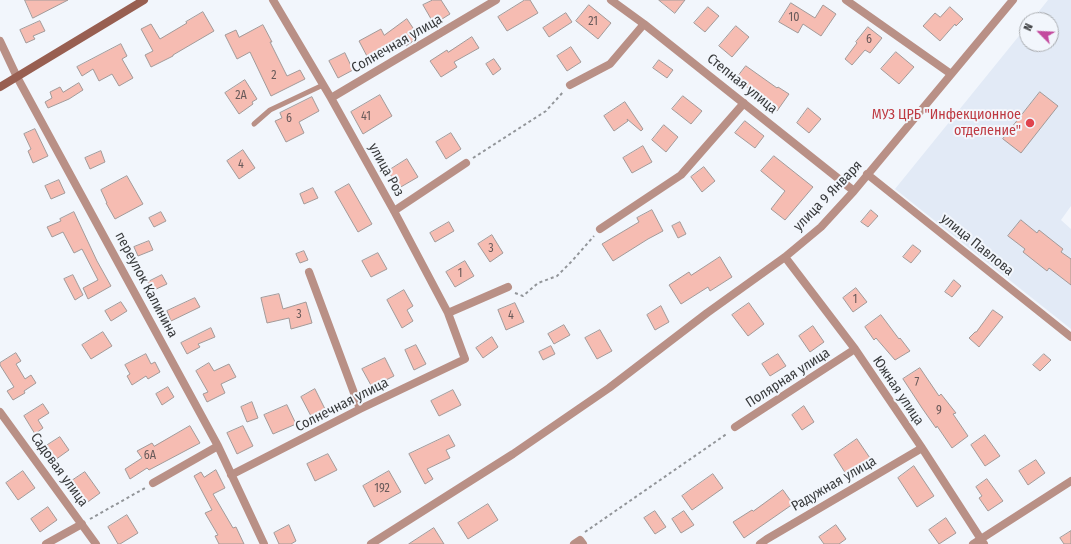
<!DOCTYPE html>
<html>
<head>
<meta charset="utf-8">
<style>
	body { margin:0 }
	#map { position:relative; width:1071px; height:544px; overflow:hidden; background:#f2f6fc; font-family:"Fira Sans Condensed",sans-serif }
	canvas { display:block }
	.north { position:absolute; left:1019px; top:12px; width:40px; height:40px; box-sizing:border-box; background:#f2f6fc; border:1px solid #a8abaf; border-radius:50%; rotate:294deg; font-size:11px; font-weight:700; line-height:16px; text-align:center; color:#383a3c }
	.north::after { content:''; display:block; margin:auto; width:14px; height:18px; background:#c34a9e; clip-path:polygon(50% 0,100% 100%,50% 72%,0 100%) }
</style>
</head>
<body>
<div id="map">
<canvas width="1071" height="544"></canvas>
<div class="north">N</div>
</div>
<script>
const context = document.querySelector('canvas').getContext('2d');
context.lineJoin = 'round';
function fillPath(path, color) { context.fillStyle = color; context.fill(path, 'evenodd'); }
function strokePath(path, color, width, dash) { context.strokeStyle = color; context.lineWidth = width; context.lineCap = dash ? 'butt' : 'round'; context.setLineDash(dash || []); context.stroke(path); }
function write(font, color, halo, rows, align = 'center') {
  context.font = font + ' "Fira Sans Condensed",sans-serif'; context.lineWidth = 4; context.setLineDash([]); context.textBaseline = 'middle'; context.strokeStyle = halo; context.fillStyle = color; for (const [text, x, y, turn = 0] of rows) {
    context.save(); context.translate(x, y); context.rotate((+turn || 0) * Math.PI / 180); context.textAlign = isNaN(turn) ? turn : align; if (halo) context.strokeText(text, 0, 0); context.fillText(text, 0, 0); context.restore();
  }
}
fillPath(new Path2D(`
	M1048,0H1071V206L1061,220L1071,229V329L895,189L1027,26V44H1051V20H1032Z`), '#e2eaf6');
const building = new Path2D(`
	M25,0H68L33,18Z
	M433,0H441L450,14L434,24L423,5Z
	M525,0H530L538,13L507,31L498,17Z
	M659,0H685L675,13Z
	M791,3L815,18L823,5L836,14L821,36L803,24L798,33L779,22Z
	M589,5L611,23L598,39L576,21Z
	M708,7L719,16L705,32L694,23Z
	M950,7L963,19L956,26L955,24L940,41L923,26L935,13L940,17Z
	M203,12L214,31L173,55V56L151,67L145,55L153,51L141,29L151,24L160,39L187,23L186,22Z
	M566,13L572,22L549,37L543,28Z
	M407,19L419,37L406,46L403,42L369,60L359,41L381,29L384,35Z
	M40,21L45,31L33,36L35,39L26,43L20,30Z
	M263,25L272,42H270L287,76L300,70L305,79L271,96L250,52L237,59L225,35L236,30L239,37Z
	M736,26L749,37L732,57L719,46Z
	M868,27L882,38L870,53L865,50L852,65L845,59L857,43L856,42Z
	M472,37L479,48L454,62L457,67L441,77L430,61L447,50L448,52Z
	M121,44L127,56L122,59L133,78L119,86L112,74L99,81L93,69L82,76L77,67Z
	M571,47L581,62L567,71L557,56Z
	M896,52L914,67L899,84L881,69Z
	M345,53L353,70L338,78L329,61Z
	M494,59L501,69L493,75L486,64Z
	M659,60L673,70L667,78L653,68Z
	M746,66L777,88L778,87L789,94L777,111L766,103L767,102L736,79Z
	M245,80L257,99L252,102L253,104L239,114L225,93Z
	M79,83L83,90L69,99L48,108L45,102L52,98L50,92L60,87L63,92Z
	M1040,92L1058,106L1021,153L1003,139Z
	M380,95L392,116L363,134L351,112Z
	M683,96L702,111L691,124L672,109Z
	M312,97L319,111L299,122L304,133L286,142L275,121L282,118L280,113Z
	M625,102L643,129L641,131L627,119L628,121L614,131L604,116Z
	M808,108L821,119L809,133L797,123Z
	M745,121L764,136L755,148L735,133Z
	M664,125L678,137L666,152L652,140Z
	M35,129L48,156L33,163L28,151L31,149L24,134Z
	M451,133L461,149L446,159L436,142Z
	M643,146L652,162L632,173L623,158Z
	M243,150L255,168L239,179L227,161Z
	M101,151L105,162L90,169L85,158Z
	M774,156L813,187L785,220L771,209L785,191L761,171Z
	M407,159L418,177L399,188L388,171Z
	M704,167L715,181L702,192L691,177Z
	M127,176L143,204L115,219L106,203H107L101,190Z
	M59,180L65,193L51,199L45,186Z
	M349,184L372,224L358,232L335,192Z
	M313,188L318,198L304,204L300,194Z
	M652,210L663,231L648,239L613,261L602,244L639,222L637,218Z
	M871,210L878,216L868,227L861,222Z
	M74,212L97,261L111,286L88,299L83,288L98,280L82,249L74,253L63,232L52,237L47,227L61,221L60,219Z
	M161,212L166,221L154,227L149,218Z
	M1021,220L1037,233L1039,230L1063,249L1061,252L1071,259V285L1049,268L1047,271L1023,252L1025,249L1008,236Z
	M449,222L454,231L435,242L430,233Z
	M680,222L686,234L678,238L672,226Z
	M492,235L503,253L490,262L478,244Z
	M149,241L153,250L138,256L134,247Z
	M913,245L921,251L911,263L903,257Z
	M304,251L308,260L300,263L296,254Z
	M378,253L387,269L371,277L362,261Z
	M720,257L732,277L710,291L708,287L681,304L669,285L689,272L691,275Z
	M465,261L474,276L455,287L446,272Z
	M73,275L83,295L75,300L64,279Z
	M162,275L167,284L152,291L148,282Z
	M954,280L961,286L952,297L945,292Z
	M856,288L867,302L853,312L843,298Z
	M404,290L413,306L407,310L413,321L402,328L387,300Z
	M279,294L283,309L306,302L312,323L291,329L289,318L267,323L261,298Z
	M195,298L200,307L171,321L167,311Z
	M121,302L127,311L111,321L105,311Z
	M515,303L524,322L506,330L498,310Z
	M749,303L764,324L748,336L732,315Z
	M661,306L669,322L655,330L647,315Z
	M993,310L1003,317L979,347L969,338L975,332H976Z
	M881,315L899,339L900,338L910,351L895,360L876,338L874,340L865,327Z
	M564,325L570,335L554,344L548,334Z
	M813,326L824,342L810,352L799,336Z
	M211,328L215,337L198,344L200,347L187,354L181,343Z
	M600,330L612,351L597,359L585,338Z
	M103,332L112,346L91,359L82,345Z
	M492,337L498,347L483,358L476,348Z
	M416,345L426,364L414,370L405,350Z
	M551,346L555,354L543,360L539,352Z
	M16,353L21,361L16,364L25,379L31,375L36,383L24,391L25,393L13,400L7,391L14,387L0,365V363Z
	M146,354L151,364L155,362L160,372L148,379L146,376L132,385L127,376L130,374L125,365Z
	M778,354L786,366L770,376L762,364Z
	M1044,354L1051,360L1040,371L1033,365Z
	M385,358L394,376L372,387L362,369Z
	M209,363L214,371L229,364L236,377L221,384L225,393L207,402L203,394L208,392L196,371Z
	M920,368L939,396L941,394L956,413L953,414L968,436L952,448L937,426L936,428L922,408L903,379Z
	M168,387L174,397L162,405L156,394Z
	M315,389L325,409L311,416L301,397Z
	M453,390L461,405L439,416L431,401Z
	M252,402L258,418L247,422L241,407Z
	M43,404L49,413L38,420L43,428L35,434L24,416Z
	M287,405L296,424L273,434L264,415Z
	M804,406L814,422L802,430L792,415Z
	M190,426L200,443L149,470L147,468L130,479L125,469L142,458L137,451L152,443L154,446Z
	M243,426L253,446L237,454L227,433Z
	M449,435L455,446L446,450L450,458L427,469L433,479L425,484L409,454Z
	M985,435L1000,456L985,466L971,445Z
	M60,437L69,450L55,460L46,446Z
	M857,439L870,458L846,474L834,455Z
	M328,454L337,470L315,481L307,464Z
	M1036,460L1045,473L1028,485L1019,471Z
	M914,466L934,496L917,507L898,478Z
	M216,470L225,488L213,494L233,528L236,527L244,544H219L215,536L218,535L205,513L212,510L194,476L201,472L204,477Z
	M23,471L35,488L18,500L6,483Z
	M389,471L401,492L374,507L363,486Z
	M85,472L100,493L85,504L70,482Z
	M713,474L723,488L692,510L682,496Z
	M987,479L1003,501L988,511L979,498L982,496L976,487Z
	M783,490L793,504L744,538L733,522L752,510L753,511Z
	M488,504L498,520L468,539L458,523Z
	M48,507L57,520L40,532L31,519Z
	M655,511L666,527L655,534L644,518Z
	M684,511L694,525L681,533L672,519Z
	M127,515L138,533L120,544H118L108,527Z
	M946,518L956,533L939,544L929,530Z
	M289,525L296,541L291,544H279L274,533Z
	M836,525L846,539L839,544H824L819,537Z
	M434,528L444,544H409Z
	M1071,531V544H1064L1060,538Z`);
fillPath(building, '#f6bcb2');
strokePath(building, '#a29a99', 1);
strokePath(new Path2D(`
	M473,158L546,111L564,91
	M515,293L523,296L538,283L557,276L572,261L594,236
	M90,519L145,488
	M585,532L728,433`), '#929599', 2, [3, 3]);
strokePath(new Path2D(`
	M254,124L270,110L323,85`), '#b99086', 5);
strokePath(new Path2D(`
	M611,0L644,24L854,191
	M846,0L951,74
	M0,41L17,77L218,446L264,544
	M570,85L610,64L644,24
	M331,98L496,0
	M867,174L1071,337
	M394,211L466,163
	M600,229L681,175L744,103
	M785,257L855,349L922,448L984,544
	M309,272L360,409
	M448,313L508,287
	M0,412L96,544
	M735,427L855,349
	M231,475L360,409L465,359L448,313L394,211L331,98L273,0
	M153,483L218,446
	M46,544L82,524
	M371,544L513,454L609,388L707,313L785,257L821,227L854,191L1013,0
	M574,544L580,540L583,544
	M760,544L767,539L922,448
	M973,544L1071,481`), '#b99086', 8);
strokePath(new Path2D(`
	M0,87L144,0`), '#985f51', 8);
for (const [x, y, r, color] of [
	[1030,123,5,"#e0444e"]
]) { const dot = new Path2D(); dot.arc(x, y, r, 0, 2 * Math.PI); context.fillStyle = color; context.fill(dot); strokePath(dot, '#f2f6fc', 1.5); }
write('12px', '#685a5a', null, [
	["10",794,18],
	["21",593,22],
	["6",869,40],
	["2",274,76],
	["2А",241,96],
	["41",366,117],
	["6",289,119],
	["4",241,165],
	["3",491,249],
	["1",460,274],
	["1",855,300],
	["3",299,315],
	["4",511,316],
	["7",917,383],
	["9",939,411],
	["6А",150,456],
	["192",382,489]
]);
write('14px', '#383a3c', '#f2f6fc', [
	["Солнечная улица",397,44,-30],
	["Степная улица",742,84,39],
	["улица Роз",386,170,61],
	["улица 9 Января",828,196,-46],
	["улица Павлова",977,245,39],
	["переулок Калинина",146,285,62],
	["Полярная улица",788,378,-33],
	["Южная улица",898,391,56],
	["Солнечная улица",342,405,-27],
	["Садовая улица",59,470,54],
	["Радужная улица",834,484,-30]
]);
write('14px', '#be3a42', '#f2f6fc', [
	["МУЗ ЦРБ \"Инфекционное",1021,115],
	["отделение\"",1021,131]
], 'right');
</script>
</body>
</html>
